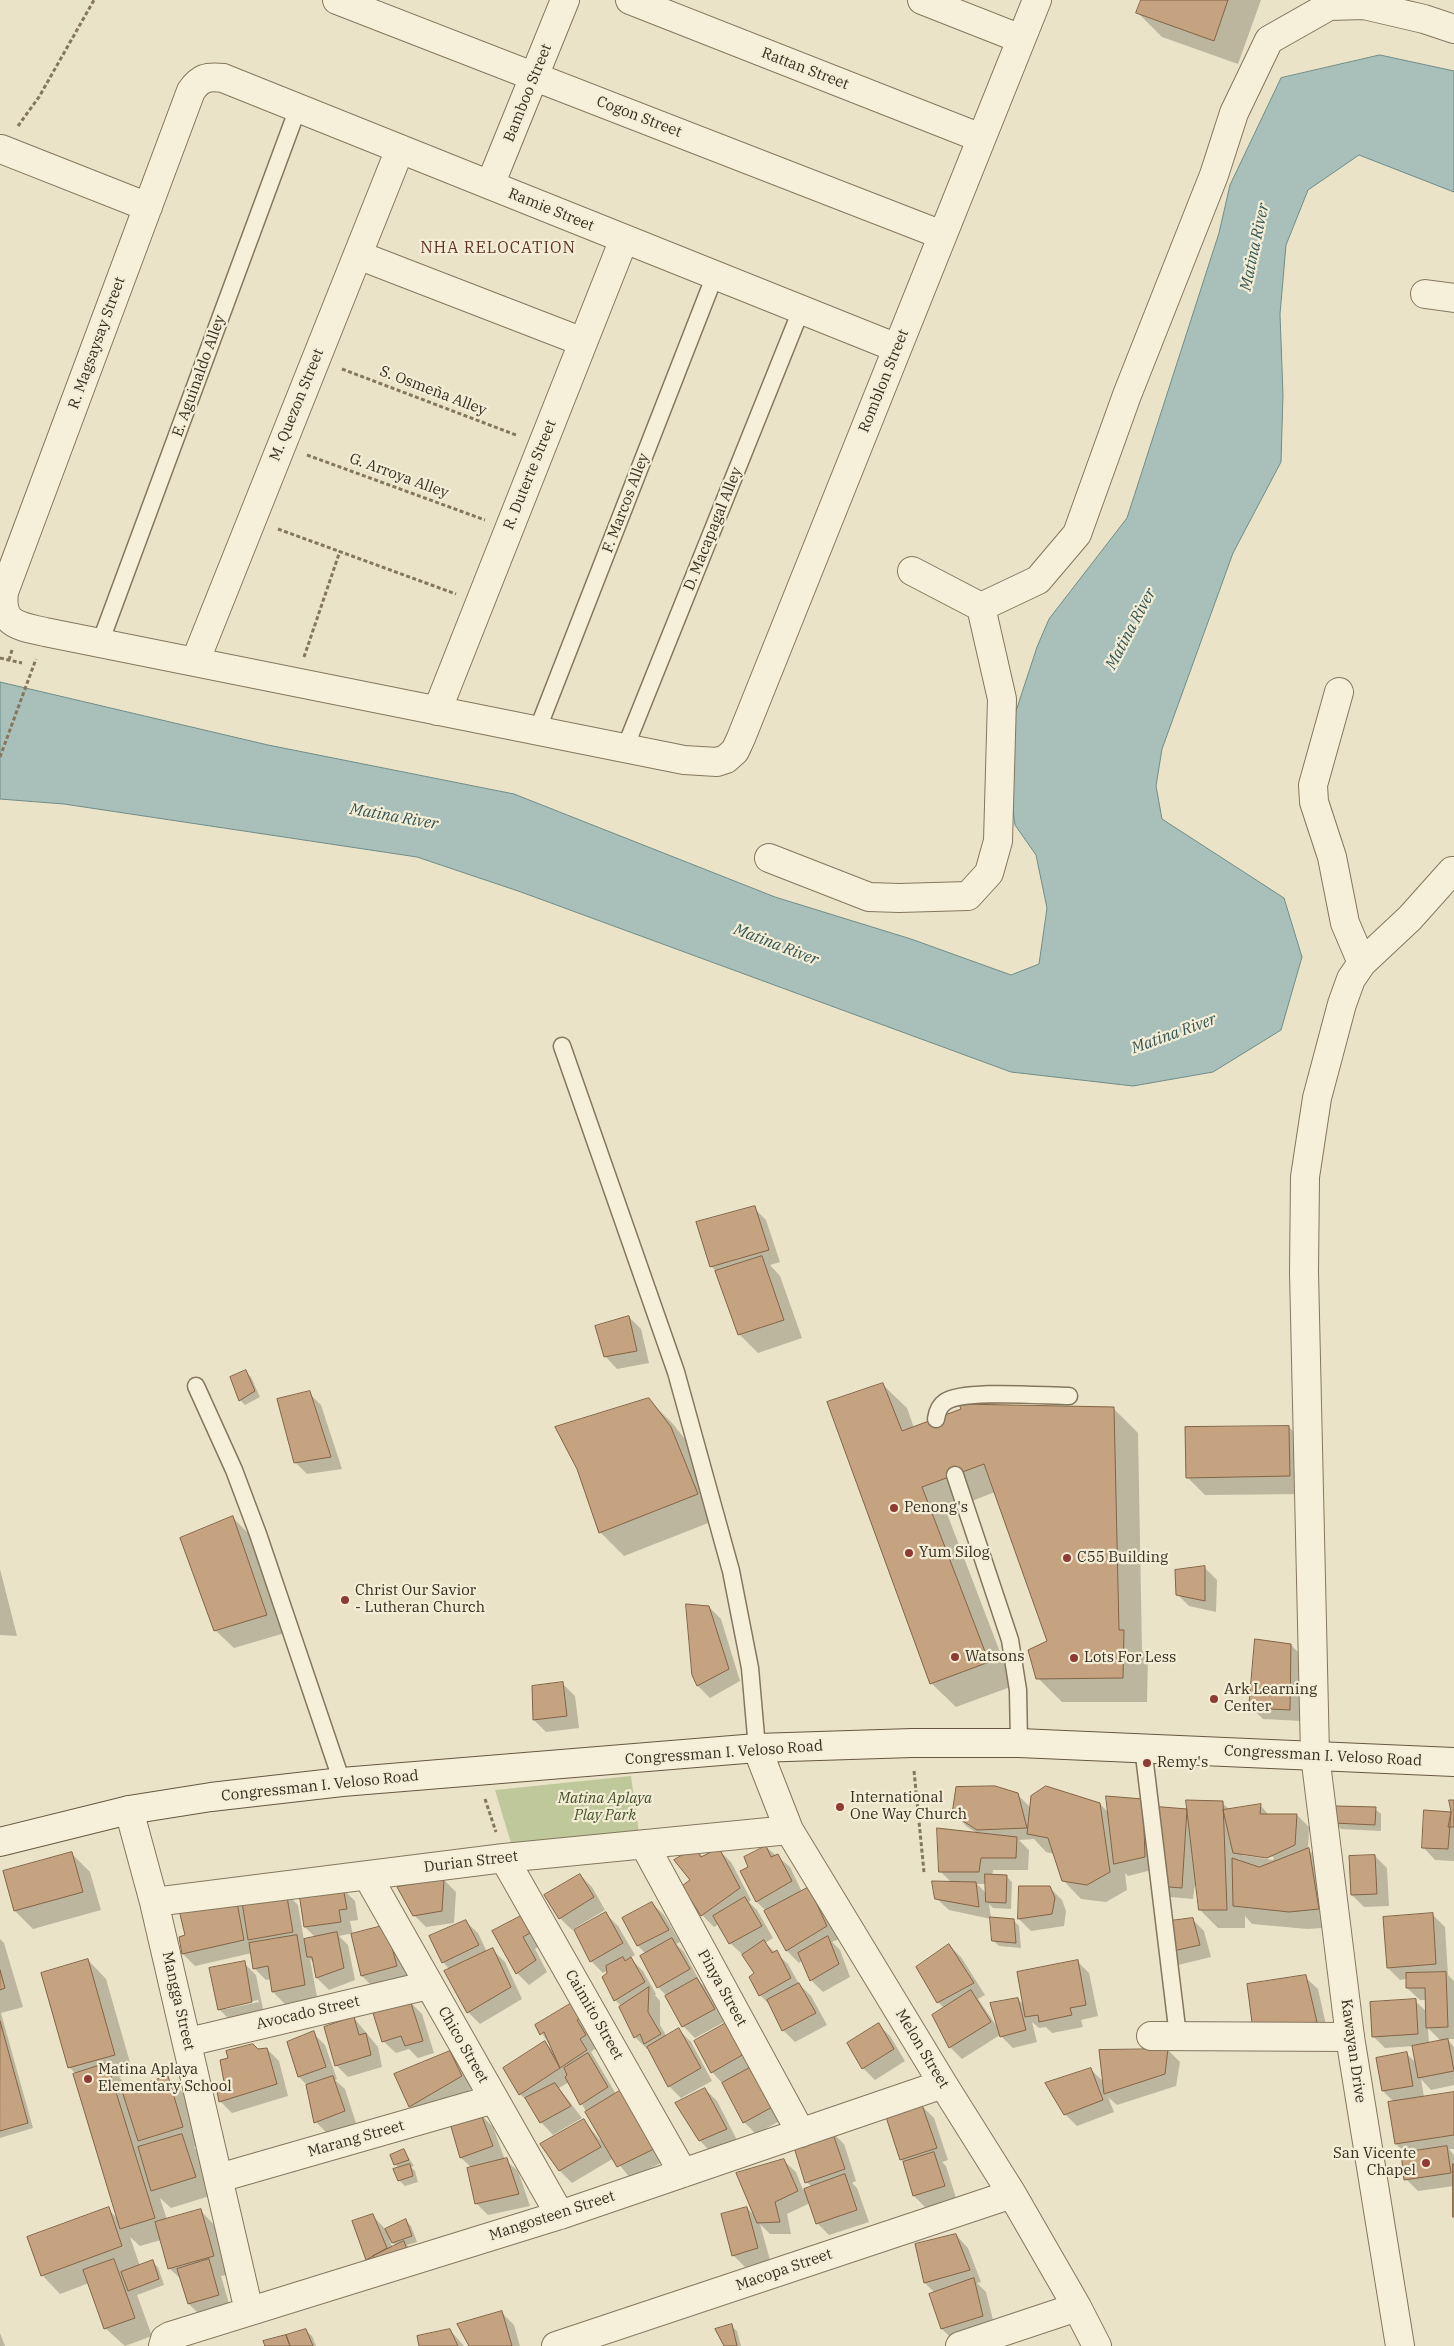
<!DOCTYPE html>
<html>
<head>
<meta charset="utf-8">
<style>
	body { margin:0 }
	canvas { display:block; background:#ebe3c7 }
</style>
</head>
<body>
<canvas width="1454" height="2346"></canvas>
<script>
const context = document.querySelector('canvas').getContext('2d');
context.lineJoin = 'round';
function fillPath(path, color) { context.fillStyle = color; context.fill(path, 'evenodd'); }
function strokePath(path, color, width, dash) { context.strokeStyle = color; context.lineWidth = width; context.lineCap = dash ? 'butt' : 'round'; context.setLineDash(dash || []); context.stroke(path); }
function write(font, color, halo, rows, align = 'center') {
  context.font = font + ' "IBM Plex Serif",serif'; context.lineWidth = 4.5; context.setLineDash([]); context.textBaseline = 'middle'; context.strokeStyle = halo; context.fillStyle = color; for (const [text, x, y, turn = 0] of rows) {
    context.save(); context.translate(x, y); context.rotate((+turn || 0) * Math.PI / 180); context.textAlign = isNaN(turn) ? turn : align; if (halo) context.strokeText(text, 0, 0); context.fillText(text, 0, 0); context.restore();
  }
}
fillPath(new Path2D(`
	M631,1776L639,1833L511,1843L495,1790Z`), '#bfc89b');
const water = new Path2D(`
	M1380,55L1454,71V192L1359,155L1308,190L1286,245L1280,314L1283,395L1281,462L1233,553L1162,749L1156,786L1162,819L1284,898L1302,957L1281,1030L1213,1072L1133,1086L1011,1072L521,892L417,857L64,804L0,799V682L268,745L514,794L775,897L911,939L1011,975L1039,964L1047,908L1036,855L1015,825L1009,782L1015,714L1037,647L1049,619L1127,518L1219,233L1230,185L1281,78Z`);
fillPath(water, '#a8bfba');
strokePath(water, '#6f8d88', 1);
fillPath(new Path2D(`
	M1142,0H1261L1238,64L1162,37L1138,13Z
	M754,1208L766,1220L780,1262L770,1265L780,1276L802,1338L758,1353L740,1335L717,1272L711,1266Z
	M629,1317L641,1329L649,1363L617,1369L605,1356Z
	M246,1372L251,1377L260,1397L245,1405L240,1400Z
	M882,1384L907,1408L914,1428L1114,1409L1138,1433L1142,1650L1148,1656L1147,1702H1062L1038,1678L1048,1642L995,1492L946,1511L1013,1686L956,1707L931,1683Z
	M309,1393L321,1405L342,1469L307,1474L295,1462Z
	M649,1400L673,1424L695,1452L721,1518L624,1556L600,1532Z
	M1289,1427L1307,1445V1494L1205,1495L1187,1477Z
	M233,1518L251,1536L285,1633L234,1648L215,1630Z
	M1205,1568L1217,1580L1216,1612L1189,1606L1177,1594Z
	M0,1569L17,1636L0,1635Z
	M709,1607L721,1619L740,1681L710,1698L698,1686L693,1674Z
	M1291,1645L1303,1657L1302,1721L1263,1719L1251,1707Z
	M562,1683L575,1696L579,1728L546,1732L534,1720Z
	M1017,1794L1031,1808L1100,1804L1109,1813L1150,1807L1186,1811L1189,1813L1222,1803L1230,1810L1260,1805L1270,1816L1297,1815L1309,1827L1308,1849L1326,1868L1336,1927L1308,1929L1252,1924L1245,1916V1928H1218L1200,1910L1196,1878L1193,1899L1170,1897L1158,1885L1156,1869L1128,1876L1125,1873L1127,1890L1106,1902L1081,1899L1063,1880L1054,1854L1046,1852L1034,1839L1019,1840L1029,1850L1028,1870H993L992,1876H1006L1012,1882L1011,1909L993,1908L989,1904L991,1918L1013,1920L1019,1926L1021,1948L999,1946L993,1940L991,1919L949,1910L936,1898L952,1883L941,1872L978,1834L966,1826L954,1813ZM1242,1853L1274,1857L1273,1860L1242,1855ZM977,1884H986L987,1894Z
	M1454,1801V1861L1435,1860L1423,1847L1452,1813Z
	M1375,1809L1381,1814V1831L1341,1829L1335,1823Z
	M766,1847L790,1867L802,1892L808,1889L821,1901L839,1939L832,1942L840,1950L850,1977L823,1992L811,1980L802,1960L799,1963L787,1951L766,1911L757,1902L742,1871L750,1868Z
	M696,1850L703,1857L719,1850L731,1862L751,1900L749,1902L757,1910L773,1938L765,1943L788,1964L799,1984L811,1996L827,2025L795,2042L783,2030L772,2007L760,1995L755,1974L743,1955L730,1943L719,1924L714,1927L702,1915L684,1886L691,1881Z
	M72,1854L90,1872L101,1910L33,1929L15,1911Z
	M1375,1856L1387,1868L1389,1906L1364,1907L1352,1895Z
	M580,1875L592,1887L605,1910L572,1930L560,1918Z
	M444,1880L456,1892L454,1923L426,1927L414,1915Z
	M1050,1888L1062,1900L1066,1911L1064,1926L1031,1931L1019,1919Z
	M343,1889L355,1901L358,1920L350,1921L353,1935L398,1939L408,1978L374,1988L362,1976L353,1933L339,1936L348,1945L355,1980L329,1990L317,1978L314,1963L310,1959L317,1997L285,2004L273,1992L271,1979L266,1980L254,1968L252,1953L195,1966L183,1954L186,1936L235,1898L244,1906L285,1892L298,1905L304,1940L316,1938L305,1927Z
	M652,1903L664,1915L680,1942L676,1944L684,1952L700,1982L709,1991L726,2021L695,2038L683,2026L667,1996L658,1987L646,1954L638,1946Z
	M606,1914L618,1926L635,1955L630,1958L643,1971L656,1994L655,1995L660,2001V2025L667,2037L679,2030L691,2042L712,2081L681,2098L669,2086L649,2048L647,2049L635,2037L622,2007L615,2000L608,1970L603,1973L591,1961Z
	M1433,1915L1445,1927L1448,1975L1454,1981V2039H1447L1454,2047V2085L1431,2090L1421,2079L1424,2097L1454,2094V2149H1449L1454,2155V2186L1418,2191L1406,2179L1405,2153L1396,2144L1390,2103L1394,2102L1383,2091L1406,2053L1417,2064L1414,2046L1385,2048L1373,2036L1415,2001L1427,2012V2000H1420L1407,1988V1979L1400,1980L1388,1968ZM1428,2028L1441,2041L1429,2044Z
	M520,1917L532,1929L541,1945L535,1949L547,1972L529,1985L517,1973Z
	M1192,1919L1204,1931L1211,1957L1178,1965L1166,1952Z
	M465,1921L478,1933L487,1952L493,1950L505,1962L522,1999L480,2024L468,2012L450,1970L443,1962L430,1937Z
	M0,1939L4,1943L23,2007L1,2013L33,2128L0,2138Z
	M949,1945L961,1957L985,1995L978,1999L998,2028L1018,1999L1025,2006L1077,1961L1089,1973L1098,2016L1081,2020L1083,2027L1052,2033L1046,2027L1039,2028L1032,2022L1037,2042L1013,2048L1000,2035L962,2059L950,2047L944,2008L938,2002Z
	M88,1960L106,1979L133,2073L119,2077L124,2083L127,2090L168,2078L186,2096L201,2145L194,2147L200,2154L213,2195L171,2208L160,2198L167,2220L200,2210L218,2229L231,2274L221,2276L230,2307L201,2316L189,2304L182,2280L169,2268L161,2240L140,2246L130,2237L140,2266L152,2262L158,2267L164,2285L137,2295L152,2336L125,2346L105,2328L89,2283L60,2294L42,2275L108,2209L118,2219L76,2074L70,2068L42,1974Z
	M244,1963L256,1975L264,2014L231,2021L219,2009ZM258,2000L259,2002L226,2009V2007Z
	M1305,1977L1318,1989L1328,2034L1266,2041Z
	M410,2002L422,2014L434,2053L418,2058L409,2049L396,2053L383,2041Z
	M574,2003L597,2047L591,2052L616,2094L671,2158L630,2178L614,2158L572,2183L560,2171L542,2145L584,2121L600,2140L602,2139L569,2082L559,2088L582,2118L553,2135L541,2122L529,2103L520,2094L545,2042L553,2051L537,2025Z
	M354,2018L378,2047L382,2067L348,2077L336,2065Z
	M878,2024L890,2036L905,2061L875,2080L863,2068Z
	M726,2025L787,2117L756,2134L744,2122L724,2085L712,2072Z
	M313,2033L325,2045L337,2079L335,2080L345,2089L356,2123L328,2134L316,2122L307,2085L299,2077Z
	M267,2049L279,2061L288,2096L232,2113L220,2101L225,2083L259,2051Z
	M1168,2050L1180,2062L1176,2086L1117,2105L1108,2097L1114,2112L1077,2126L1065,2114L1091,2070L1104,2082Z
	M449,2052L461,2064L473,2088L422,2118L410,2106Z
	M705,2089L717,2101L738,2142L712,2153L700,2141L677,2103Z
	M922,2106L934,2118L948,2160L942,2162L946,2166L956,2198L926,2208L914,2196L904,2162L901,2160Z
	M481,2115L493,2127L505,2160L518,2171L530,2206L488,2215L476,2203L472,2168L461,2158L451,2124Z
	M832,2132L844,2144L856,2181L852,2183L857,2188L869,2222L829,2235L817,2223L810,2203L787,2214L791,2234H770L760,2224L770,2260L745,2267L733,2255L747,2208L756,2217L783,2160L796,2172L803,2190L812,2187L807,2182Z
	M404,2151L414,2166L411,2167L415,2171L418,2182L405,2186L399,2180V2168L395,2164Z
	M373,2216L386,2230L406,2221L411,2226L417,2242L407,2245L409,2248L379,2271L367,2259ZM389,2239L396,2246L393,2248Z
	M956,2235L968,2248L981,2282L977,2283L986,2292L995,2328L954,2341L942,2329L930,2295L935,2293L925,2283Z
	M502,2313L514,2325L520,2346H470Z
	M731,2326L737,2331L741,2346H725Z
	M450,2330L464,2346H420Z
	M306,2331L312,2336L316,2346H266Z
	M0,2333L5,2346H0Z`), '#0003');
const building = new Path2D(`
	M1141,0H1228L1214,41L1136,13Z
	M755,1206L769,1250L710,1267L696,1222Z
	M762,1256L784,1320L738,1335L715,1271Z
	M629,1316L637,1351L604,1357L595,1326Z
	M246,1370L255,1391L239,1401L230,1377Z
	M883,1383L902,1431L961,1409L959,1404L1114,1407L1119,1630H1124L1123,1678L1036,1679L1028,1650L1047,1641L984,1464L922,1487L989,1662L930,1684L827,1402Z
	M310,1391L331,1457L294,1463L277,1399Z
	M649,1398L671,1427L698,1494L599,1533L577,1469L555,1427Z
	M1289,1426L1290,1476L1186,1478L1185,1427Z
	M233,1516L267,1615L214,1631L180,1538Z
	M1205,1566V1601L1176,1595L1175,1570Z
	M686,1604L709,1606L729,1669L697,1686L692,1675Z
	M1255,1639L1291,1644L1290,1710L1249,1708Z
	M563,1682L567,1716L533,1720L532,1686Z
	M995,1786L1018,1793L1027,1828L977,1830L952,1814L956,1787Z
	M1046,1786L1100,1803L1110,1872L1087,1885L1062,1881L1048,1838L1027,1834L1031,1796Z
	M1106,1796L1143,1799L1145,1857L1114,1864Z
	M1186,1800L1223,1801L1227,1910H1199Z
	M1449,1800H1454V1827H1448L1451,1812Z
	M1261,1804L1260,1814H1297L1295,1845L1267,1858L1233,1853L1223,1810Z
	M1150,1806L1187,1809L1182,1888L1156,1886Z
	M1335,1806L1376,1807L1375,1825L1334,1823Z
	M1424,1810L1451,1812L1448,1849L1422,1848Z
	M937,1828L1017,1837L1016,1858H981L979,1872H939Z
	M766,1846L771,1857L778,1854L792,1881L756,1902L740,1871L748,1867L744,1857Z
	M696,1848L701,1857L719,1848L740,1888L701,1916L682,1886L690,1880L674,1860Z
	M1309,1848L1319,1909L1289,1912L1233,1906L1232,1858L1259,1867Z
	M72,1852L83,1892L14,1911L3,1871Z
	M1375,1855L1377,1894L1351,1895L1349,1856Z
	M580,1874L594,1897L559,1919L544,1895Z
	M985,1874L1007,1875L1006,1903L986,1902Z
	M444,1879L442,1911L413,1916L397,1887Z
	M932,1881L976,1882L979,1907L935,1899Z
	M1019,1886H1050L1055,1898L1052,1914L1018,1919Z
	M343,1887L347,1909L339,1910L341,1922L304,1927L299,1893Z
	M809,1887L827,1926L786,1951L764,1911Z
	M286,1891L293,1932L248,1940L241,1896Z
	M236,1897L244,1940L182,1954L179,1937L185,1935L178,1906Z
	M745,1897L762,1926L729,1944L713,1916Z
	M652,1902L669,1930L637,1946L622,1918Z
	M606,1912L623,1943L590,1962L574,1930Z
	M1433,1913L1436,1964L1387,1968L1383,1917Z
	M521,1916L530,1933L523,1937L536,1960L516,1974L492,1931Z
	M990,1917L1014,1919L1016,1943L992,1941Z
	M1193,1918L1200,1945L1164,1953L1162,1922Z
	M466,1920L479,1945L442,1963L429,1936Z
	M386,1925L397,1966L361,1976L351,1934Z
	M337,1932L344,1968L316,1978L312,1957H307L304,1939Z
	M297,1935L305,1985L272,1992L268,1966L253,1969L249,1943Z
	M828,1936L839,1964L810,1981L798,1953Z
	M672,1938L690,1969L657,1988L640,1956Z
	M764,1940L772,1953L777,1950L791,1978L759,1996L749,1977L754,1973L742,1955Z
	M949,1944L974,1983L937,2003L916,1967Z
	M493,1948L511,1987L467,2013L444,1971Z
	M623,1957L625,1961L631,1957L645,1982L614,2001L602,1977L607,1973L606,1966Z
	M88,1959L115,2055L68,2068L41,1973Z
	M1078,1960L1086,2005L1070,2008L1072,2015L1039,2022L1038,2015L1025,2017L1017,1972Z
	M245,1961L252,2002L218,2010L209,1968Z
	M0,1970L5,1988L0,1990Z
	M1446,1972L1448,2027L1426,2028L1425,1988H1406V1973Z
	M1306,1975L1317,2022L1253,2030L1247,1984Z
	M697,1978L715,2009L682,2027L665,1996Z
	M799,1983L816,2013L782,2031L767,2000Z
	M649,1987L648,2012L661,2034L644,2044L640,2034L634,2038L619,2007Z
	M971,1990L991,2022L949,2048L932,2015Z
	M1018,1998L1026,2030L1000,2037L990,2003Z
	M1416,1999L1418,2034L1372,2037L1370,2002Z
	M410,2000L423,2041L405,2046L401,2036L382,2042L372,2010Z
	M575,2001L584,2016L577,2020L586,2035L580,2039L587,2050L560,2068L544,2032L540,2035L535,2025Z
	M354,2017L359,2035L366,2033L371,2055L335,2066L324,2027Z
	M0,2021L28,2123L0,2131Z
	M726,2023L744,2054L711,2073L694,2041Z
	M879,2023L894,2049L862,2069L847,2043Z
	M679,2028L701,2068L668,2087L647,2047Z
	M314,2031L326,2067L298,2077L287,2042Z
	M1448,2039L1454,2071L1418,2078L1412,2046Z
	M545,2041L560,2068L519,2095L503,2068Z
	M253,2044L258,2049L267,2048L277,2084L219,2102L216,2086L224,2082L220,2060L228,2058L226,2051Z
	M1168,2049L1165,2074L1104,2094L1099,2050Z
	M450,2051L462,2076L409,2107L394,2074Z
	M1407,2052L1413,2086L1382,2091L1376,2058Z
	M588,2053L608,2087L580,2105L565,2077L567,2075L564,2068Z
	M107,2063L155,2218L120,2229L73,2074Z
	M755,2065L776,2105L743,2123L722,2083Z
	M1091,2068L1103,2100L1064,2115L1045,2083Z
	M168,2076L183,2127L138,2141L122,2091Z
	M333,2076L345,2111L314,2123L306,2085Z
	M555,2083L571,2106L540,2123L525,2098Z
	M626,2087L660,2146L617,2167L585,2112Z
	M705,2088L727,2129L699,2141L675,2103Z
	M1454,2092V2135L1395,2144L1388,2102Z
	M922,2105L937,2148L900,2160L886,2117Z
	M481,2114L493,2146L460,2158L450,2123Z
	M584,2119L601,2147L559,2171L540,2144Z
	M832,2131L845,2169L805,2183L793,2144Z
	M182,2134L196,2177L151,2191L138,2147Z
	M1447,2146L1451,2173L1404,2180L1401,2153Z
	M404,2149L409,2160L394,2165L390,2155Z
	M934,2152L945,2186L913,2196L903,2162Z
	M507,2158L519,2194L475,2204L467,2168Z
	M784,2159L798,2191L775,2202L780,2222L757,2223L736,2173Z
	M410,2164L413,2176L398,2181L393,2169Z
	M1453,2164H1454V2217H1453Z
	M845,2174L857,2210L816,2224L804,2189Z
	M109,2207L122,2246L41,2276L27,2237Z
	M747,2207L758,2248L732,2256L721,2214Z
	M201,2209L214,2256L168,2269L155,2222Z
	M373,2214L387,2248L366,2260L352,2221Z
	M406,2219L412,2236L392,2243L385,2229Z
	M956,2234L970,2270L924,2283L915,2244Z
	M404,2241L407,2250L376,2267L373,2256Z
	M114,2259L135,2318L104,2329L83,2270Z
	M209,2259L219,2295L188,2304L177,2269Z
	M153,2260L159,2279L128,2291L121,2272Z
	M974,2278L983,2316L941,2329L929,2294Z
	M502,2311L512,2346H469L457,2324Z
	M732,2324L737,2346H724L715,2329Z
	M306,2329L313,2346H290L286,2335Z
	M450,2329L458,2346H419L417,2336Z
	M286,2335L290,2346H265L263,2341Z`);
fillPath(building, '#c6a380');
strokePath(building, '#826345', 1);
const service = new Path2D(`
	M100,643L298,108
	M537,731L715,275
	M625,748L801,310
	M562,1046L676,1372L731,1571L750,1668L757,1748
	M196,1386L234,1470L258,1534L342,1782
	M936,1419C937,1412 939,1406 945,1402C963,1389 1044,1396 1069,1396
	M955,1475L1010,1640L1018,1690L1019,1743
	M1143,1747L1178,2036`);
const minor = new Path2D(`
	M337,0L942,235
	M630,0L981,138
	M922,0L1021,39
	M1,149L148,207
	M490,185L565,0
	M358,255L583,342
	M1425,294L1454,298
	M897,348L223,78C207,76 200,78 191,91L4,592C0,625 19,626 45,632L684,760L717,762L726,759L735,751L741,738L1037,0
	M981,607L1038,580L1077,534L1127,395L1214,175L1234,113L1269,40L1329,6L1364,5L1424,19L1454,29
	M195,662L400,149
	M1339,692L1313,785L1314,802L1332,857L1345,923L1362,963
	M437,711L624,239
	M769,858L869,897L899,898L968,896L989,873L998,841L1002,699L981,607L912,571
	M757,1748L789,1830L943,2084L1012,2194L1077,2307L1097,2346
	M1315,1755L1304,1272L1305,1177L1317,1098L1342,1004L1351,979L1362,963L1410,918L1452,871
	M129,1810L154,1902L249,2311
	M644,1844L801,2133
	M504,1858L683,2173
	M367,1875L560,2215
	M154,1902L504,1858L789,1830
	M1151,2036L1350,2037
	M188,2042L429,1985
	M219,2178L494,2099
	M163,2346L165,2339L170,2336L560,2215L943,2084
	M556,2346L1012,2194
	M960,2346L1077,2307`);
const tertiary = new Path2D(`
	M1315,1755L1350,2037L1400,2346`);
const secondary = new Path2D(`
	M0,1842L129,1810L211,1797L342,1782L757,1748L912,1743H1019L1454,1762`);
strokePath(service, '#85765e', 19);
strokePath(minor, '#85765e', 30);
strokePath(tertiary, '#85765e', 30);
strokePath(secondary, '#675741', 30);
strokePath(new Path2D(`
	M18,126L39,97L94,0
	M342,369L516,435
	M307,455L485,520
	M278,529L456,594
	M304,657L340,551
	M0,658L22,663
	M9,660L12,650
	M0,757L36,659
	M914,1771L924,1872
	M485,1799L496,1832`), '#85765e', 3, [4, 2.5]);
strokePath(service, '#f6f0da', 16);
strokePath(minor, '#f6f0da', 28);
strokePath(tertiary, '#f6f0da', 28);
strokePath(secondary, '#f6f0da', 28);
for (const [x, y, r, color] of [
	[894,1508,5,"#8f3a32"],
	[909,1553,5,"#8f3a32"],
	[1067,1558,5,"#8f3a32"],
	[345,1600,5,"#8f3a32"],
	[955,1657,5,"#8f3a32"],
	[1074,1658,5,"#8f3a32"],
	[1214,1699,5,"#8f3a32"],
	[1147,1763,5,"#8f3a32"],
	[840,1807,5,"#8f3a32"],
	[88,2079,5,"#8f3a32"],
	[1426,2163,5,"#8f3a32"]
]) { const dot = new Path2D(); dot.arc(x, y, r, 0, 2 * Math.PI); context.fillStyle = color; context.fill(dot); strokePath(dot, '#f3edd6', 2); }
write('15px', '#372d20', '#f3edd6', [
	["Rattan Street",805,69,21],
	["Bamboo Street",528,93,-68],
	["Cogon Street",639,117,21],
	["Ramie Street",551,210,22],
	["R. Magsaysay Street",97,343,-70],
	["E. Aguinaldo Alley",199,376,-70],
	["Romblon Street",884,381,-68],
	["S. Osmeña Alley",433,391,21],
	["M. Quezon Street",297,405,-68],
	["R. Duterte Street",530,475,-68],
	["G. Arroya Alley",399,476,20],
	["F. Marcos Alley",626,503,-69],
	["D. Macapagal Alley",713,529,-68],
	["Congressman I. Veloso Road",724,1753,-4],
	["Congressman I. Veloso Road",1323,1756,3],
	["Congressman I. Veloso Road",320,1786,-6],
	["Durian Street",471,1862,-7],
	["Pinya Street",722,1988,61],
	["Mangga Street",178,2001,77],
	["Avocado Street",308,2013,-13],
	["Caimito Street",594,2015,60],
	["Chico Street",463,2045,60],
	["Melon Street",922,2049,59],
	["Kawayan Drive",1353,2051,82],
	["Marang Street",356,2139,-16],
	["Mangosteen Street",552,2216,-18],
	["Macopa Street",784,2270,-19]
]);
write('15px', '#372d20', '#f3edd6', [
	["Penong's",904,1508],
	["Yum Silog",919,1553],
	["C55 Building",1077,1558],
	["Christ Our Savior",355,1591],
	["- Lutheran Church",355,1608],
	["Watsons",965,1657],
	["Lots For Less",1084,1658],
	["Ark Learning",1224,1690],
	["Center",1224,1707],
	["Remy's",1157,1763],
	["International",850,1798],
	["One Way Church",850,1815],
	["Matina Aplaya",98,2070],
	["Elementary School",98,2087],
	["San Vicente",1416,2154,"right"],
	["Chapel",1416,2171,"right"]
], 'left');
write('italic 15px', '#435128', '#f3edd6', [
	["Matina Aplaya",605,1799],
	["Play Park",605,1816]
]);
write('italic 16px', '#315455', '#f3edd6', [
	["Matina River",1255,247,-78],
	["Matina River",1131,629,-62],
	["Matina River",394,817,10],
	["Matina River",776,945,21],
	["Matina River",1174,1034,-20]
]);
context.letterSpacing = '1px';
write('16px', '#603523', '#f3edd6', [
	["NHA RELOCATION",498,248]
]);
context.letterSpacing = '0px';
</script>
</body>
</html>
